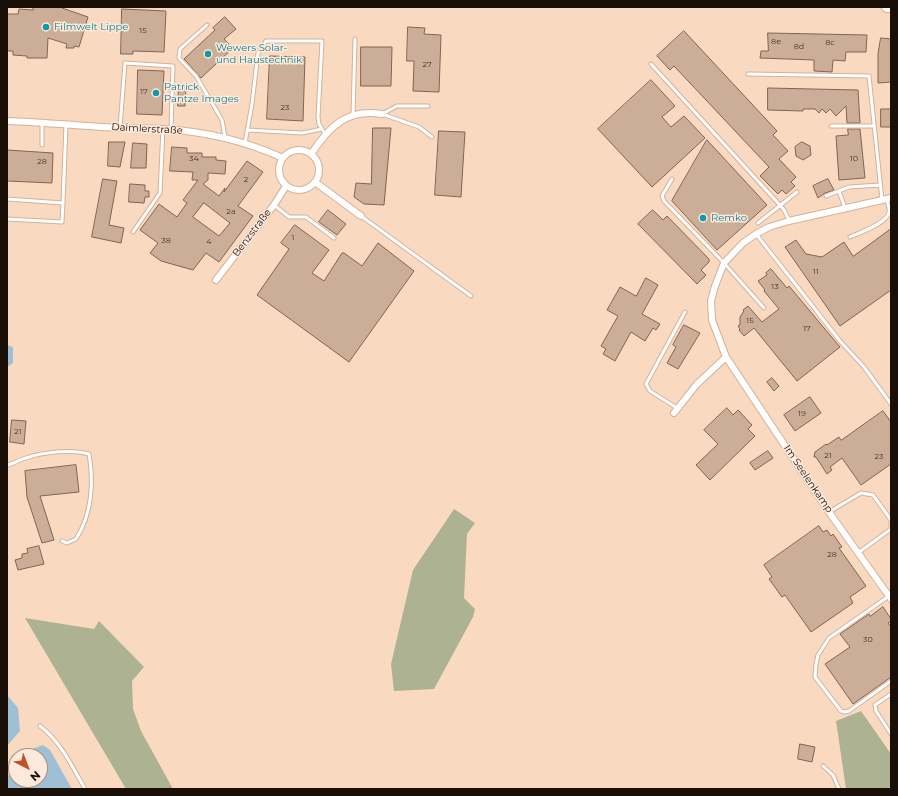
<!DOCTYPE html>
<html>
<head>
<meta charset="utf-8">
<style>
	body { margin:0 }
	#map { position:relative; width:898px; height:796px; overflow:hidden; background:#fad9c1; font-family:Montserrat,sans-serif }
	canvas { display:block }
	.frame { position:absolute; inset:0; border:8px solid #1a0f07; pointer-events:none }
	.north { position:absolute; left:8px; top:748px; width:40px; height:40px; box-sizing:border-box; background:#fde9db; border:1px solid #a29286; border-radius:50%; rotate:138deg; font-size:11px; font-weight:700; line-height:16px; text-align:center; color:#1a0f07 }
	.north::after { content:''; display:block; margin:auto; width:14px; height:18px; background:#bb5527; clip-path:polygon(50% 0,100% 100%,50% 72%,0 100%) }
</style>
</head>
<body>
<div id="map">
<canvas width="898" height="796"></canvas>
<div class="frame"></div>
<div class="north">N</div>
</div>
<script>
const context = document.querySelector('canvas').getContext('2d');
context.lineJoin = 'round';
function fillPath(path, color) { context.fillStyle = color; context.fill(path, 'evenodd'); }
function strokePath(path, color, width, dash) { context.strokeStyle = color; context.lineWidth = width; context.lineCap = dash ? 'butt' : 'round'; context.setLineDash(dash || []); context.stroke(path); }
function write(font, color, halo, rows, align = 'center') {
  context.font = font + ' Montserrat,sans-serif'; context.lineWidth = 3; context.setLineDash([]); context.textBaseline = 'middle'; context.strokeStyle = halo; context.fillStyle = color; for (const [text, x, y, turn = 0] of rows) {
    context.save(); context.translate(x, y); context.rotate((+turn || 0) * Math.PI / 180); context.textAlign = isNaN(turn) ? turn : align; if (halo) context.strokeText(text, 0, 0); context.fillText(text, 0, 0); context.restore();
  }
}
fillPath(new Path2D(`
	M454,509L475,523L467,534L464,598L475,609L473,617L434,689L394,691L391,664L413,570Z
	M25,618L94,629L99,621L144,667L132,681L133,709L141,731L173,789H126Z
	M861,711L891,754V789H846L836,721Z`), '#adb293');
fillPath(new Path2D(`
	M7,345L13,347V363L9,366H7Z
	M7,695L18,708L20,731L7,746Z
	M43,745L50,750L72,789H7V777L16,768V780H40V756H24L27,751Z`), '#9fc0d4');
const building = new Path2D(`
	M33,7H62V8L88,17L79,47L74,46V48H66L67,44L48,38L47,58H27V56L13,55V51H7V14H18L19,9L33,10Z
	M122,9L166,11L164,52L133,51V54H121Z
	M225,17L236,29L224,39L233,48L201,78L184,59L215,30L213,28Z
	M408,27L425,28L424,34L441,35L439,92L413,91L414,61H407Z
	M684,31L777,131L773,135L788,151L779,159L796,177L791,182L795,186L786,194L782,190L778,194L760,176L769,167L674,66L670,70L657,56Z
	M768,33L867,35L866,52H846L845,61L833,60L832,72L814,71V60L760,58L761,51H768Z
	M881,38L891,39V82L878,83V54Z
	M361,47H392L391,86H361Z
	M270,56L305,57L303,121L267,119Z
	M138,70L164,71L162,115L137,114Z
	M651,80L675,106L662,117L671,127L684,116L705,138L652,187L598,129Z
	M179,87H186L185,106H178Z
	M768,88L858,90L860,123H847L846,106L836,116L830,109L826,113L822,109L819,113L815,109H803V111L768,110Z
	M881,109H891V127H881Z
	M373,128H391L384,205L364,204L354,197L356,183L371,184Z
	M848,129H860L865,178L839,180L836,136L848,135Z
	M439,131L465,132L461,197L435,195Z
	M707,140L767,205L717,250L672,201Z
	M109,142H125L120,167L108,166Z
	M802,142L810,146L811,155L803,160L796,156L795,147Z
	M133,143L147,144L146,168H131Z
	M172,147L187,148V153H202V157H216V160L226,161L225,174L208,173V180L203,184L219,196L225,188L224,192L247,161L263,172L238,206L253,216L219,262L206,253L193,270L161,261L150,253L158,243L140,230L159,204L177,217L187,203L183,200L198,180H192L193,172L170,171ZM204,203L230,223L219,236L193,217Z
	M7,150L53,153L52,183L7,181Z
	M103,179L117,181L109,225L124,228L121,243L92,237Z
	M828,179L834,190L825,193L818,198L813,186Z
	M130,184L145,185V191H149V197H145L144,203L129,202Z
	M328,210L346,224L337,235L319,222Z
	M653,210L663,220L667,216L709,259V262L701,270L706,275L697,284L638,224Z
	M295,225L329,250L312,273L324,281L342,253H344L362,266L378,243L414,271L349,362L257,295L289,249L281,243Z
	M891,229V290L840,326L785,247L796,240L806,254L822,257L844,242L853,256Z
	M771,269L787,288L789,286L840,347L797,381L754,328L744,336L739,330L740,329L738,326L740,325V317L744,311L743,310L748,306L762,322L779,309L764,291L765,290L758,281L767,275L766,273Z
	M646,278L658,285L642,314L660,324L656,330L653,328L645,341L631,332L615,361L603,354L606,349L601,346L618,316L607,310L620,287L636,296Z
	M684,325L700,333L678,369L667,363L676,347L673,345Z
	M772,378L779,386L774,391L767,382Z
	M810,397L821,413L795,431L784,415Z
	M727,408L733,415L738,410L752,425L748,429L755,436L710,480L696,465L718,444L704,430Z
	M883,411L891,422V464L861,485L842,458L830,467L832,470L827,474L816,457H814L815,452L826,444L827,445L839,437L841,440Z
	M12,420L26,421L24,444L10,442Z
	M768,451L773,458L755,470L750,463Z
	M76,465L79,492L40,496L54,540L42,543L27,497L25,471Z
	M819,526L823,532L827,530L831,536L833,534L842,547L839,548L866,586L850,597L853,603L811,632L785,595L782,597L769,579L772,577L764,565Z
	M39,546L44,564L18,570L15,560L22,558V554L28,553L27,549Z
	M883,607L891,619V621L888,623L891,627V677L853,704L825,664L850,647L840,634L869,614L870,616Z
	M800,744L815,747L812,762L798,759Z`);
fillPath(building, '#ccae98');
strokePath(building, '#816450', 1);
const service = new Path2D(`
	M207,25L180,49L179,58L196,76L222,120L225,137
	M651,64L778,203L784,210L789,220
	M748,74L869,76L882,200
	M382,114L419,127L432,137
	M382,114L397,106H428
	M353,115L355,39
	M42,122V145
	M831,126H874
	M120,127L125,63L173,66L171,129
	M247,130L302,133L322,129
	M245,143L252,104L258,53L266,41H322L318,117L319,124L325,134
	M672,179L662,196L664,201L724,263L764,308
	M839,191L845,208
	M826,196L849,187L880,185
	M7,199L63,203L66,124
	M274,205L289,217H306L334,238
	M361,216L471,296
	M7,219L62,222L63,203
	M758,223L797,192
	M133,232L160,193L163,129
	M756,234L840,341L864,367L891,404
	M850,237C859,233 888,223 889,212C890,208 887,203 887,199
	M677,408L650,391L646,384L685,312
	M8,465C14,463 20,460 26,458C43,452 72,449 89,454C94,482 92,514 76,539L67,543L62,541
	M829,512L861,493L873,495L891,520V529L858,553
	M889,596L829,638L818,655L816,664L815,677L818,681L841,711L845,712L849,711L891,681
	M891,694L875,705L876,711L891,734
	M40,726C61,742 72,766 85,789
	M823,766L833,775L839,789`);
const minor = new Path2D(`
	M7,121C38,122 70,125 101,127C122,128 142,128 162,129C204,131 245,141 283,158
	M279 170a20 20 0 1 1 40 0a20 20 0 1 1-40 0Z
	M311,154C329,127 347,108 382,114
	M315,182L361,216
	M891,198L789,221L769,227L756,234L743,243L724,263L715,286L711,301L712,320L726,357L829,512L891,599
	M216,280L274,205L286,186
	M674,413L697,384L726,357`);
const primary = new Path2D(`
	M887,7H891`);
strokePath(service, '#d2b29b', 5);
strokePath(minor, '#d2b29b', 8);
strokePath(primary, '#d2b29b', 12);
strokePath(service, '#fff', 3);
strokePath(minor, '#fff', 6);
strokePath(primary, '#fff', 10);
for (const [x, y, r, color] of [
	[46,27,4,"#0f9aa8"],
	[208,54,4,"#0f9aa8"],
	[156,93,4,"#0f9aa8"],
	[703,218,4,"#0f9aa8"]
]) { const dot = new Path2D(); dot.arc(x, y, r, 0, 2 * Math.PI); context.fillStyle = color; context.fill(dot); strokePath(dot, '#fde9db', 1.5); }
write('8px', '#46372b', null, [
	["15",143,31],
	["8e",776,42],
	["8c",830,43],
	["8d",799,47],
	["27",427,65],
	["17",144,92],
	["23",285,108],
	["34",194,159],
	["10",854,159],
	["28",42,162],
	["2",246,180],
	["2a",231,212],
	["1",293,238],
	["38",166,241],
	["4",209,242],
	["11",816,272],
	["13",775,287],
	["15",750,321],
	["17",807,329],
	["19",802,414],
	["21",18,432],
	["21",828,456],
	["23",879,457],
	["28",832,555],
	["30",868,640]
]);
write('10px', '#0d838f', '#fde9db', [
	["Filmwelt Lippe",54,27],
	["Wewers Solar-",216,48],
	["und Haustechnik",216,60],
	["Patrick",164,87],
	["Pantze Images",164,99],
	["Remko",711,218]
], 'left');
write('10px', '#1a0f07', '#fde9db', [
	["Daimlerstraße",147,129,3],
	["Benzstraße",252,233,-53],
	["Im Seelenkamp",808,479,56]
]);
</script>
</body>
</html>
